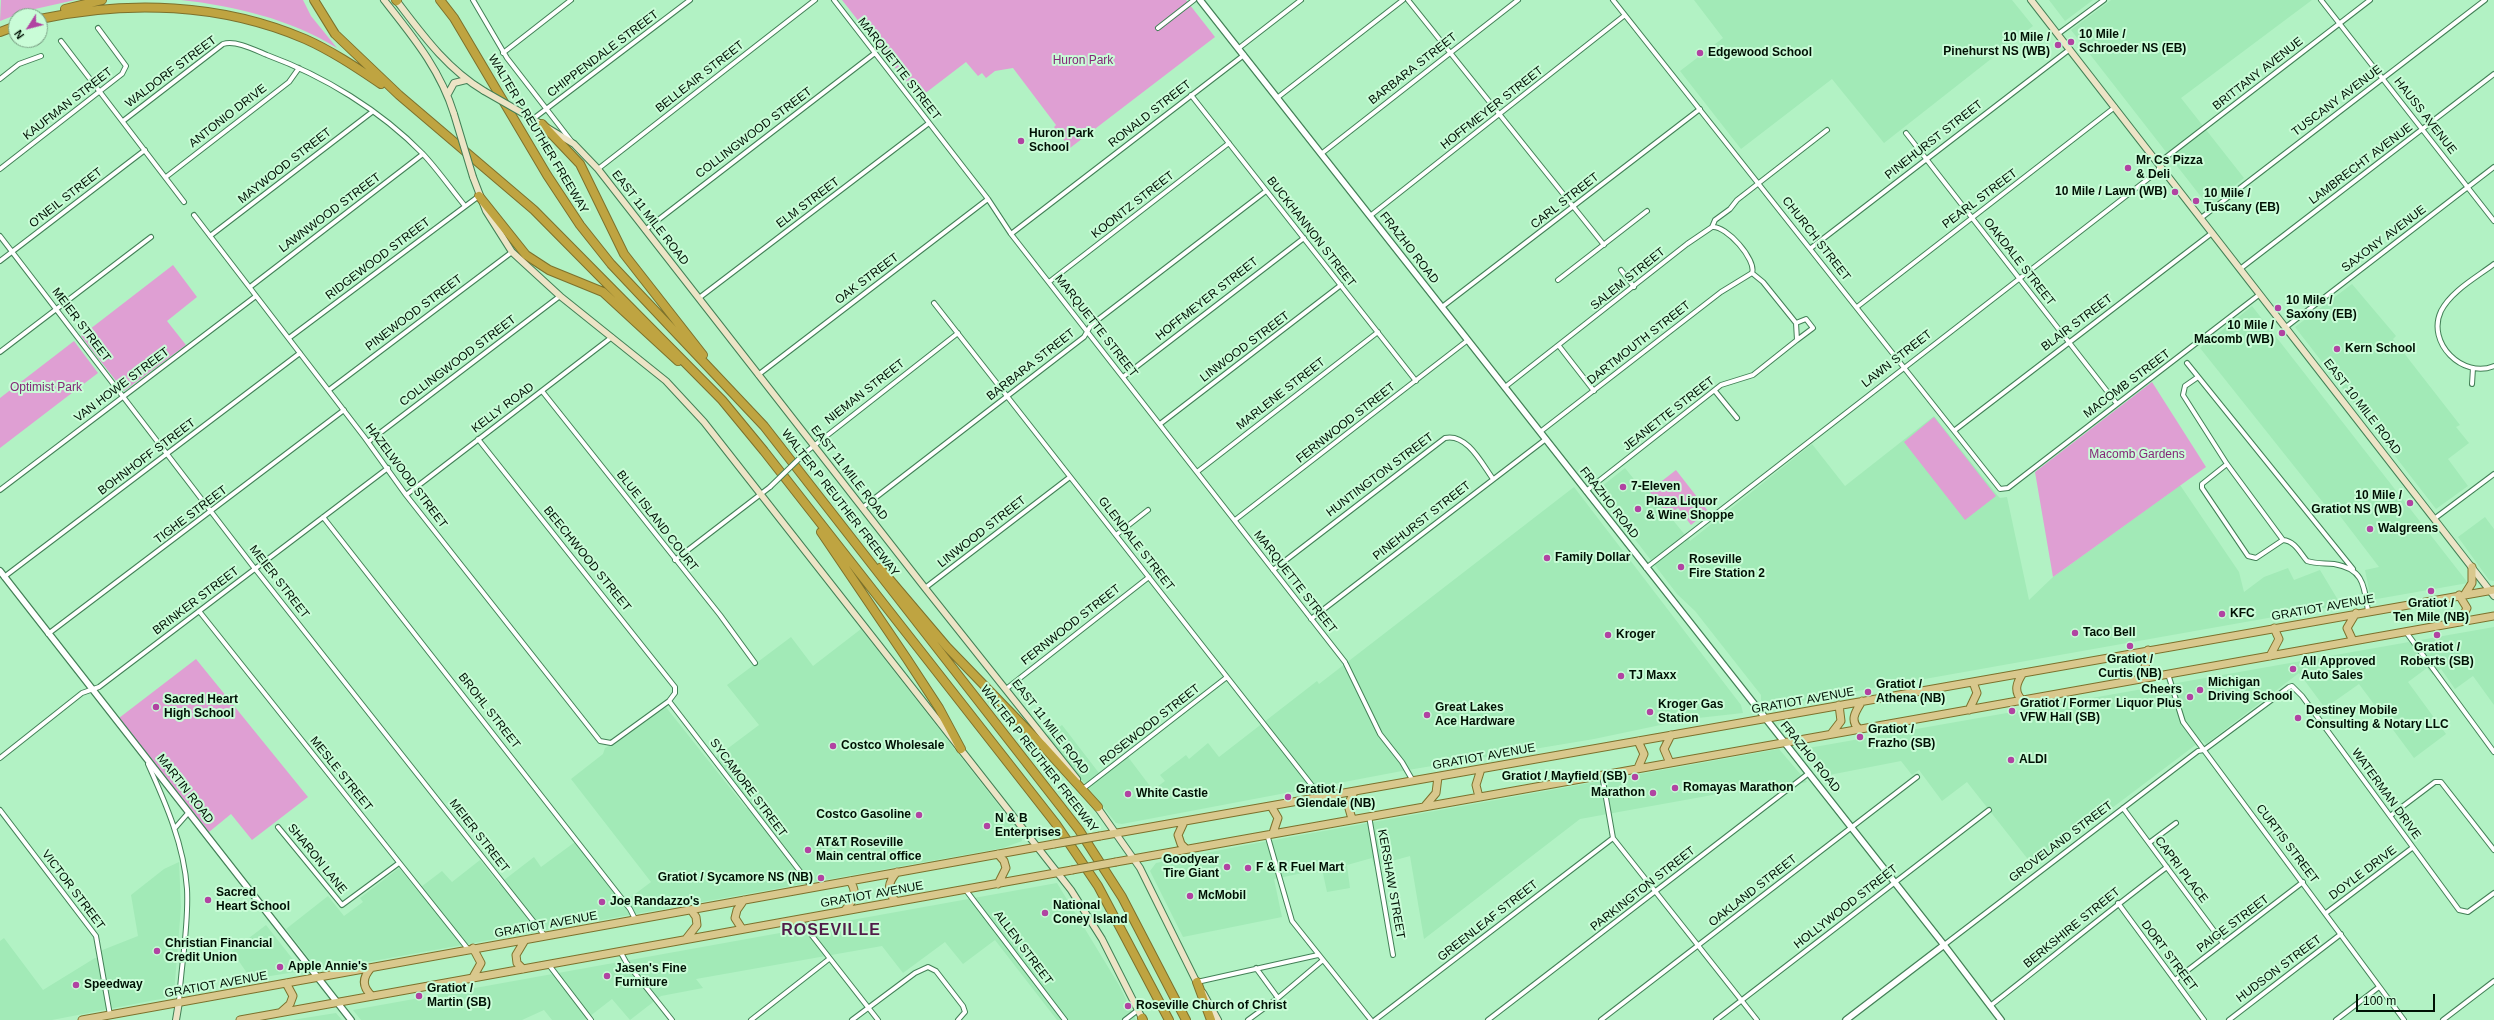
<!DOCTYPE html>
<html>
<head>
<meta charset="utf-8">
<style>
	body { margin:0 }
	#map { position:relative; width:2494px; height:1020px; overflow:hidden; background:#b2f2c4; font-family:Helvetica,sans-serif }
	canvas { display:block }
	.north { position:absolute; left:8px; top:8px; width:40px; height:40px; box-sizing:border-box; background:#c9fcd7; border:1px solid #799e83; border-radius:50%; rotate:234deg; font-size:11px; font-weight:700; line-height:16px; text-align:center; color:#001104 }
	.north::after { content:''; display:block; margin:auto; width:14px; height:18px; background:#b143a2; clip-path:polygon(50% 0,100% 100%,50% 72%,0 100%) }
	.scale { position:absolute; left:2356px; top:994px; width:79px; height:18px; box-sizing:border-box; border:2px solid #001104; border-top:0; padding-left:5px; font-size:12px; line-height:14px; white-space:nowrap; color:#001104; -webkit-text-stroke:3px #c9fcd7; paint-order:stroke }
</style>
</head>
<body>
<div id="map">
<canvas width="2494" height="1020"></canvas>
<div class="north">N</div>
<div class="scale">100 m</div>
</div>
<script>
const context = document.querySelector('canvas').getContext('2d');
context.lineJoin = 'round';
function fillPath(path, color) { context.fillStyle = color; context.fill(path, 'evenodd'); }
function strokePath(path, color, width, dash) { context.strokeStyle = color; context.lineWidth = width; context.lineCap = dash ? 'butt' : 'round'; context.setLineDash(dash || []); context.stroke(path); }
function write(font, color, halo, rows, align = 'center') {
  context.font = font + ' Helvetica,sans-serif'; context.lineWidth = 4; context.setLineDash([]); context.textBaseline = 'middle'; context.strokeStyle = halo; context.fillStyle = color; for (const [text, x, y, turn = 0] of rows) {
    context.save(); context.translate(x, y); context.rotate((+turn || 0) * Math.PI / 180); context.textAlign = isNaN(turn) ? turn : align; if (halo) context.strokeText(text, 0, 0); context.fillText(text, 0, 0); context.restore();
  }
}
fillPath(new Path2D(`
	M1694,0H2012L2033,26L1884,143L1832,79L1741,149L1680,71L1723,38Z
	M2049,0H2093L2065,21Z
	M2111,0H2312L2181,98L2244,178L2209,207L2071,30Z
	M2352,284L2396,336L2393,339L2460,425L2456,427L2469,443L2448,459L2468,486L2436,509L2295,327Z
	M2252,306L2468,583L2371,600L2365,570L2379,567L2337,512L2333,515L2200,348Z
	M1934,416L1998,496L2000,498L2007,497L2029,600L2053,577L2180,485L2239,572L2244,592L2264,577L2288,568L2294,580L2320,570L2341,605L1767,707L1761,700V695L1695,611L1677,594L1597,490L1625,468L1645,493L1649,491L1690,541L1812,444L1845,486Z
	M1574,487L1741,705L1743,713L1689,719L1594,739L1402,771L1122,824L1116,823L1047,736L1062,725L1099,773L1125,753L1153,790L1165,781L1160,775L1186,755L1189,759L1208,743L1219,757L1317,681L1319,684Z
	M2485,517L2494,529V581L2489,580L2458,537Z
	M2494,627V705L2473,676L2455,689L2441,669L2433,675L2427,668L2408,682L2446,734L2414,758L2359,684L2325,708L2299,673L2206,744L2202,740L2034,867L1967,782L1942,801L1919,770L1912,775L1901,761L1824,776L1803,749Z
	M861,629L1021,834L1022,841L1003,848L323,970L317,969L286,929L328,896L344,916L363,902L360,898L399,868L417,890L442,871L452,882L480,860L499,884L534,857L541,867L575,842L623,903L651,882L571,779L603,754L605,748L613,744L665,706L746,808L751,805L715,758L759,725L727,685L791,637L813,666Z
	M1779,749L1807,782L1765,792L1762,786L1580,819L1424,939L1410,856L1374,866L1372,858L1347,865L1350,888L1327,892L1322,869L1274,879L1282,917L1183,937L1150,871L1156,863L1246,845Z
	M179,862L181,907L174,994L171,997L52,1020H0V941L4,938L43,990L95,958L101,957L100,951L138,936L131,895L164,869Z
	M1057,883L1119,985L1136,1020H1057L995,940L963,964L945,942L903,973L882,946L696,979L703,988L661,996L630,1020L612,999L585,1020H552L544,1010L522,1020H361L353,1010Z
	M266,925L302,971L251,979L232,951Z
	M336,1013L342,1020H292Z`), '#a2eab7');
fillPath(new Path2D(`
	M1,0H75L26,11L0,21Z
	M181,0H303L311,16L337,48C290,19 235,6 181,0Z
	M842,0H1186L1215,37L1070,148L1054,127L1056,125L1013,68L995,71L986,78L982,73L978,76L966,62L919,98Z
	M173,265L197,297L167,321L186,345L124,391L81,336Z
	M74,341L98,373L0,448V398Z
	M2152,382L2206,467L2053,577L2035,472Z
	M1934,417L1996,496L1965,520L1904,442Z
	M1676,470L1708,511L1691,525L1678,508L1668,515L1649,491Z
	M196,659L308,797L252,840L231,814L209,832L119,718Z`), '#df9fd3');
const minor = new Path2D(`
	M473,0L507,58L572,142
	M834,0L988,199L1011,234L1345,662
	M1408,0L1604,245
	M1613,0L2000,489L2008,488L2260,294
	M2321,0L2494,221
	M1158,28L1194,0
	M2058,34L2104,0
	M61,41L184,202
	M1239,48L1301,0
	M503,53L571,0
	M0,79L19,64L41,56
	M1191,95L1416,381
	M1277,98L1403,0
	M533,119L690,0
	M123,121L223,44C236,40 255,50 267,55C324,76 380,110 423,154C438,170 451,189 465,206
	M1906,133L2117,404
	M1321,154L1518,0
	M0,169L122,74L126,66L98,28
	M598,169L815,0
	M166,177L289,82L299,68
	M194,215L365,438L406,495L600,741L611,743L669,701L675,693V687L478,439
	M1370,216L1625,15
	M2201,218L2485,0
	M1712,227C1726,225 1757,260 1752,273
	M645,230L875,53
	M1011,234L1244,55
	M0,236L252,565L545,936
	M210,236L372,112
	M1811,248L2070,49
	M0,261L145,150
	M2494,264C2477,277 2451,291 2441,311C2426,343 2463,379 2494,366
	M2240,269L2494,74
	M1621,270L1634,287
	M1558,280L1647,211
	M1049,282L1229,143
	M250,287L423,154
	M699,298L929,123
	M934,303L1321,797
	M1442,307L1700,109
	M1857,307L2115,107
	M1796,323L1806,319L1813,328L1797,340
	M2286,327L2494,167
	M289,338L479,196
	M1559,346L1594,391
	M0,352L151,237
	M2187,363L2353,569
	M758,375L988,199
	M1123,377L1304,238
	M2198,377L2185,386L2183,395L2227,464L2283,540
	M2472,384L2473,368
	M1505,387L1687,244L1712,227L1715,220L1730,209L1737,200L1827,130
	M329,390L512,252
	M542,391L720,615L755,663
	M1715,391L1737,418
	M1160,424L1341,285
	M1955,430L2212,233
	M1540,432L1721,292L1752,273
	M368,442L560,296
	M806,452L958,333
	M2227,464L2202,484V488L2248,556L2256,558L2283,540C2295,541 2300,553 2307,561C2316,564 2325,563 2334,564C2364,569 2364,586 2368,611
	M1197,472L1378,332
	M0,490L256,296
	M1586,491L1721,385L1753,375L1797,340L1796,323L1763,282L1752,273
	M406,495L612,337
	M862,508L1084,337L1091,325L1266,191
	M323,517L630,909L635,919
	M2434,519L2494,474
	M1235,520L1468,340
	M1116,535L1148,510
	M675,560L770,487
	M1646,568L2157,172L2165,158L2370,0
	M1273,570L1445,438C1467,433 1482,464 1493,479
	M4,577L300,353
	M925,588L1070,477
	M199,611L468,949
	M1311,619L1546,439
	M2406,632L2494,752
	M48,634L344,410
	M1346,664L1380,734L1402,762L1413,781
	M2168,674L2183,722L2404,1020
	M1006,689L1149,577
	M669,701L812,887
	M0,758L82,693L99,687L388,468
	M148,764C166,804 184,845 187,889C189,926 181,965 179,1002
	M1602,775L1613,838L1757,1020
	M1084,788L1227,677
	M2123,808L2223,943
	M0,810L96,936L110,1015
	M1369,816L1393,955
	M2390,816L2435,782H2441L2494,850
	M278,827L342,905L399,863
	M175,828L189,812
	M1267,834L1292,921L1371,1020
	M2149,843L2176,823
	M965,889L1065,1020
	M2118,903L2204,1020
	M2326,913L2412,848
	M799,919L878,1020
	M1944,945L2198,751L2204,750L2289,687L2292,686L2302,696L2459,910L2468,912L2494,893
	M620,951L626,962L672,1020
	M549,965L591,1020
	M1256,968L1278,998
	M2175,980L2303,882
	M1197,982L1318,955
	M1990,1006C2049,960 2107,912 2167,867
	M751,1020L829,959
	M852,1020L915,973L928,967L936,971L963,1006L965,1012L958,1020
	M1125,1020L1138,1010
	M1248,1020L1278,998L1323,960
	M1375,1020L1613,838
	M1488,1020L1809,773
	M1601,1020L1917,777
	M1716,1020L1989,810
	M2229,1020L2341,934
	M2336,1020L2379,987
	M2443,1020L2494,981`);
const tertiary = new Path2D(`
	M1200,0L1944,945L2001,1020
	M0,571L351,1020
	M1846,1020L1944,945`);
const secondary = new Path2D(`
	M384,0C413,37 440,69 454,114
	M396,0C422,34 446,68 484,91
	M2031,0L2494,596
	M448,94L454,83L466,80
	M526,115L574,144L598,169L925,588L1077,779
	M473,177L486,211L512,252L560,296L666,381L704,422L1071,890L1102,939L1143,1020
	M1095,804L1140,868L1198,985
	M1203,993L1218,1020
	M176,1020L179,1002`);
const primary = new Path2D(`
	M2465,594L2472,583V567
	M2459,595L2467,608L2460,622
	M2353,641L2347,628L2356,613
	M2148,650L2145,667L2149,677
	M2270,656L2279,639L2274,628
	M2022,700C2013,691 2017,682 2023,673
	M1969,710L1977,693L1973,682
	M1859,729C1849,720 1856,711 1862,701
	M1831,734L1841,721L1839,705
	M1670,763L1664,749L1671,735
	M1638,768L1644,754L1638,741
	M1479,797L1476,785L1481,769
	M1271,806L1278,818L1273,833
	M1425,806L1436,793L1438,777
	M1352,819L1348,805L1354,792
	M1184,822L1178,835L1181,844L1186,849
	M1100,836L2494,590
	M1116,862L2494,616
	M998,884L1006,868L1004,861L998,854
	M896,901C886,892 888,882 897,872
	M845,910C854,900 858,893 850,881
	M742,929L735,918L737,910L744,900
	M686,939L697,925L696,917L691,910
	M371,968C362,978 362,987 372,996
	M523,969L517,963L516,955L525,940
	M472,979L481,963L473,948
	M281,1012L290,1004L293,996L286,983
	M82,1020L1054,844
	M240,1020L1072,870`);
const motorway = new Path2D(`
	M314,0L335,34L399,95L534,210L722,400L764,451L1056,824L1098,886L1169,1020
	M396,0L397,1
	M440,0L454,18L547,175L580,225L611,264L764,426L1079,830L1122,897L1186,1020
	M65,9L102,0
	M40,19C128,0 221,3 305,39C332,51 357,68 381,84
	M0,32L16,26
	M542,124L580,164L624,254L703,355
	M479,196L526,255L549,270L603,292L678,361
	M821,532L907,659L939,708L961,749
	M880,568L947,647L1042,745L1098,807
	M1197,982L1211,1020
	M1142,1018L1143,1020`);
strokePath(minor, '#438057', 6);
strokePath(tertiary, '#438057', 8);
strokePath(secondary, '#438057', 8);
strokePath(primary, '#7c712c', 9);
strokePath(motorway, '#7c712c', 10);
strokePath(minor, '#fff', 4);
strokePath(tertiary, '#fff', 5.5);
strokePath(secondary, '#ece4c6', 6);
strokePath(primary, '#d9c88d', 7);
strokePath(motorway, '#bfa441', 8);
const minorBridge = new Path2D(`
	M770,487L806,452`);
const secondaryBridge = new Path2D(`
	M484,91L526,115
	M454,114L473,177`);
const primaryBridge = new Path2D(`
	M1054,844L1100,836
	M1072,870L1116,862`);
strokePath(minorBridge, '#438057', 6, []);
strokePath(secondaryBridge, '#438057', 8, []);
strokePath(primaryBridge, '#7c712c', 9, []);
strokePath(minorBridge, '#fff', 4);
strokePath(secondaryBridge, '#ece4c6', 6);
strokePath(primaryBridge, '#d9c88d', 7);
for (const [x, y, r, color] of [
	[2071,42,4,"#b143a2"],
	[2058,45,4,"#b143a2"],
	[1700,53,4,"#b143a2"],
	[1021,141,4,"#b143a2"],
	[2128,168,4,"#b143a2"],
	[2175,192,4,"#b143a2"],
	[2196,201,4,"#b143a2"],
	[2278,308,4,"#b143a2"],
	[2282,333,4,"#b143a2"],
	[2337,349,4,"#b143a2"],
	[1623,487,4,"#b143a2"],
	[2410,503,4,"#b143a2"],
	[1638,509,4,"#b143a2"],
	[2370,529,4,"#b143a2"],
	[1547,558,4,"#b143a2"],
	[1681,567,4,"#b143a2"],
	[2431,591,4,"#b143a2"],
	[2222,614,4,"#b143a2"],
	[2075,633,4,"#b143a2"],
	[1608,635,4,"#b143a2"],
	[2437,635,4,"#b143a2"],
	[2130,646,4,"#b143a2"],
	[2293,669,4,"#b143a2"],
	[1621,676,4,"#b143a2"],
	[2200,690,4,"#b143a2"],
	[1868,692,4,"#b143a2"],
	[2190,697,4,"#b143a2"],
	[156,707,4,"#b143a2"],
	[2012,711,4,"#b143a2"],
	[1650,712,4,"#b143a2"],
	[1427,715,4,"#b143a2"],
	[2298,718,4,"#b143a2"],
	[1860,737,4,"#b143a2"],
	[833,746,4,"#b143a2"],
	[2011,760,4,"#b143a2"],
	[1635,777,4,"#b143a2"],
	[1675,788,4,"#b143a2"],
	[1653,793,4,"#b143a2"],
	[1128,794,4,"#b143a2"],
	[1288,797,4,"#b143a2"],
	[919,815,4,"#b143a2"],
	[987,826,4,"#b143a2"],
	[808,850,4,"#b143a2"],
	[1227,867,4,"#b143a2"],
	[1248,868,4,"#b143a2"],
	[821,878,4,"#b143a2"],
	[1190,896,4,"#b143a2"],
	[208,900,4,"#b143a2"],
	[602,902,4,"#b143a2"],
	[1045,913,4,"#b143a2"],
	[157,951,4,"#b143a2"],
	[280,967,4,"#b143a2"],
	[607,976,4,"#b143a2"],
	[76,985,4,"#b143a2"],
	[419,996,4,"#b143a2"],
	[1128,1006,4,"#b143a2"]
]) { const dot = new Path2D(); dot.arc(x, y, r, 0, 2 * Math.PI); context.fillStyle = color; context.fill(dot); strokePath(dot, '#c9fcd7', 1.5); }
write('bold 12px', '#001104', '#c9fcd7', [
	["10 Mile /",2079,35],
	["Schroeder NS (EB)",2079,49],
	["10 Mile /",2050,38,"right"],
	["Pinehurst NS (WB)",2050,52,"right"],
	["Edgewood School",1708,53],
	["Huron Park",1029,134],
	["School",1029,148],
	["Mr Cs Pizza",2136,161],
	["& Deli",2136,175],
	["10 Mile / Lawn (WB)",2167,192,"right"],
	["10 Mile /",2204,194],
	["Tuscany (EB)",2204,208],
	["10 Mile /",2286,301],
	["Saxony (EB)",2286,315],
	["10 Mile /",2274,326,"right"],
	["Macomb (WB)",2274,340,"right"],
	["Kern School",2345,349],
	["7-Eleven",1631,487],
	["10 Mile /",2402,496,"right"],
	["Gratiot NS (WB)",2402,510,"right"],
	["Plaza Liquor",1646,502],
	["& Wine Shoppe",1646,516],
	["Walgreens",2378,529],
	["Family Dollar",1555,558],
	["Roseville",1689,560],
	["Fire Station 2",1689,574],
	["Gratiot /",2431,604,"center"],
	["Ten Mile (NB)",2431,618,"center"],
	["KFC",2230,614],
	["Taco Bell",2083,633],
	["Kroger",1616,635],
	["Gratiot /",2437,648,"center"],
	["Roberts (SB)",2437,662,"center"],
	["Gratiot /",2130,660,"center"],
	["Curtis (NB)",2130,674,"center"],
	["All Approved",2301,662],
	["Auto Sales",2301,676],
	["TJ Maxx",1629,676],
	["Michigan",2208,683],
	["Driving School",2208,697],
	["Gratiot /",1876,685],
	["Athena (NB)",1876,699],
	["Cheers",2182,690,"right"],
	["Liquor Plus",2182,704,"right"],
	["Sacred Heart",164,700],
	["High School",164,714],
	["Gratiot / Former",2020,704],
	["VFW Hall (SB)",2020,718],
	["Kroger Gas",1658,705],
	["Station",1658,719],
	["Great Lakes",1435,708],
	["Ace Hardware",1435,722],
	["Destiney Mobile",2306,711],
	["Consulting & Notary LLC",2306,725],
	["Gratiot /",1868,730],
	["Frazho (SB)",1868,744],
	["Costco Wholesale",841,746],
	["ALDI",2019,760],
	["Gratiot / Mayfield (SB)",1627,777,"right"],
	["Romayas Marathon",1683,788],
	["Gratiot /",1296,790],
	["Glendale (NB)",1296,804],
	["Marathon",1645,793,"right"],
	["White Castle",1136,794],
	["Costco Gasoline",911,815,"right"],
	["N & B",995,819],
	["Enterprises",995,833],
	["AT&T Roseville",816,843],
	["Main central office",816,857],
	["Goodyear",1219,860,"right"],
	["Tire Giant",1219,874,"right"],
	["F & R Fuel Mart",1256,868],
	["Gratiot / Sycamore NS (NB)",813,878,"right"],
	["Sacred",216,893],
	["Heart School",216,907],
	["McMobil",1198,896],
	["Joe Randazzo's",610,902],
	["National",1053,906],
	["Coney Island",1053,920],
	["Christian Financial",165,944],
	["Credit Union",165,958],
	["Apple Annie's",288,967],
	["Jasen's Fine",615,969],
	["Furniture",615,983],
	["Speedway",84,985],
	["Gratiot /",427,989],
	["Martin (SB)",427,1003],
	["Roseville Church of Christ",1136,1006]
], 'left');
write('12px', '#001104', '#c9fcd7', [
	["CHIPPENDALE STREET",603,54,-37],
	["MARQUETTE STREET",899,69,52],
	["BARBARA STREET",1413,69,-38],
	["WALDORF STREET",171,72,-37],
	["BRITTANY AVENUE",2258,74,-38],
	["BELLEAIR STREET",700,77,-38],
	["TUSCANY AVENUE",2337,101,-37],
	["KAUFMAN STREET",68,104,-38],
	["HOFFMEYER STREET",1492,108,-38],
	["RONALD STREET",1150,114,-38],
	["ANTONIO DRIVE",228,116,-38],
	["HAUSS AVENUE",2425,116,52],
	["COLLINGWOOD STREET",754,133,-37],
	["WALTER P REUTHER FREEWAY",538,134,59],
	["PINEHURST STREET",1934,140,-38],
	["LAMBRECHT AVENUE",2361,164,-37],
	["MAYWOOD STREET",285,166,-38],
	["O'NEIL STREET",66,198,-38],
	["PEARL STREET",1980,199,-37],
	["CARL STREET",1565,201,-38],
	["ELM STREET",808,203,-37],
	["KOONTZ STREET",1133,205,-38],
	["LAWNWOOD STREET",330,213,-37],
	["EAST 11 MILE ROAD",650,218,52],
	["BUCKHANNON STREET",1311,232,52],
	["CHURCH STREET",1816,239,52],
	["SAXONY AVENUE",2384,239,-37],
	["FRAZHO ROAD",1409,248,52],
	["RIDGEWOOD STREET",378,259,-37],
	["OAKDALE STREET",2019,262,52],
	["OAK STREET",867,279,-37],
	["SALEM STREET",1628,279,-39],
	["HOFFMEYER STREET",1207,299,-38],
	["PINEWOOD STREET",414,313,-37],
	["BLAIR STREET",2077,323,-37],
	["MEIER STREET",81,325,53],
	["MARQUETTE STREET",1096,326,52],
	["DARTMOUTH STREET",1639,343,-38],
	["LINWOOD STREET",1245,347,-37],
	["LAWN STREET",1897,359,-38],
	["COLLINGWOOD STREET",458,361,-37],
	["BARBARA STREET",1031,365,-38],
	["MACOMB STREET",2127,384,-37],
	["VAN HOWE STREET",122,385,-37],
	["NIEMAN STREET",865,392,-38],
	["MARLENE STREET",1281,394,-38],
	["EAST 10 MILE ROAD",2362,407,52],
	["KELLY ROAD",503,408,-37],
	["JEANETTE STREET",1669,414,-38],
	["FERNWOOD STREET",1346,423,-38],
	["BOHNHOFF STREET",147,457,-37],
	["EAST 11 MILE ROAD",849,473,52],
	["HUNTINGTON STREET",1380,475,-37],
	["HAZELWOOD STREET",406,476,53],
	["WALTER P REUTHER FREEWAY",840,503,52],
	["FRAZHO ROAD",1609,503,52],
	["TIGHE STREET",191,515,-37],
	["BLUE ISLAND COURT",657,521,52],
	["PINEHURST STREET",1422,521,-38],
	["LINWOOD STREET",982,532,-38],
	["GLENDALE STREET",1136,544,52],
	["BEECHWOOD STREET",587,559,51],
	["MEIER STREET",279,582,52],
	["MARQUETTE STREET",1295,582,52],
	["BRINKER STREET",196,601,-37],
	["GRATIOT AVENUE",2323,608,-10],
	["FERNWOOD STREET",1071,625,-38],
	["GRATIOT AVENUE",1803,701,-10],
	["BROHL STREET",489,711,52],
	["ROSEWOOD STREET",1150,725,-38],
	["EAST 11 MILE ROAD",1050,727,52],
	["GRATIOT AVENUE",1484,757,-10],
	["FRAZHO ROAD",1810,757,51],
	["WALTER P REUTHER FREEWAY",1039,759,52],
	["MESLE STREET",341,774,51],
	["SYCAMORE STREET",748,788,53],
	["MARTIN ROAD",185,789,52],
	["WATERMAN DRIVE",2386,794,54],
	["MEIER STREET",479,836,52],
	["GROVELAND STREET",2061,842,-37],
	["CURTIS STREET",2287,844,53],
	["SHARON LANE",317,859,51],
	["CAPRI PLACE",2181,870,53],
	["DOYLE DRIVE",2363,873,-37],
	["KERSHAW STREET",1391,884,80],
	["PARKINGTON STREET",1643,889,-38],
	["VICTOR STREET",73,890,53],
	["OAKLAND STREET",1753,891,-38],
	["GRATIOT AVENUE",872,895,-10],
	["HOLLYWOOD STREET",1846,907,-38],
	["GREENLEAF STREET",1488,921,-38],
	["PAIGE STREET",2233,924,-37],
	["GRATIOT AVENUE",546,925,-10],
	["BERKSHIRE STREET",2072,928,-39],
	["ALLEN STREET",1023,948,53],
	["DORT STREET",2169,956,53],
	["HUDSON STREET",2279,969,-37],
	["GRATIOT AVENUE",216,985,-10]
]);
write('12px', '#842878', '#c9fcd7', [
	["Huron Park",1083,61],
	["Optimist Park",46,388],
	["Macomb Gardens",2137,455]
]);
context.letterSpacing = '1px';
write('bold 16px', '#511c49', '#c9fcd7', [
	["ROSEVILLE",831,931]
]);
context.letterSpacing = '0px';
</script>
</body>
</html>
